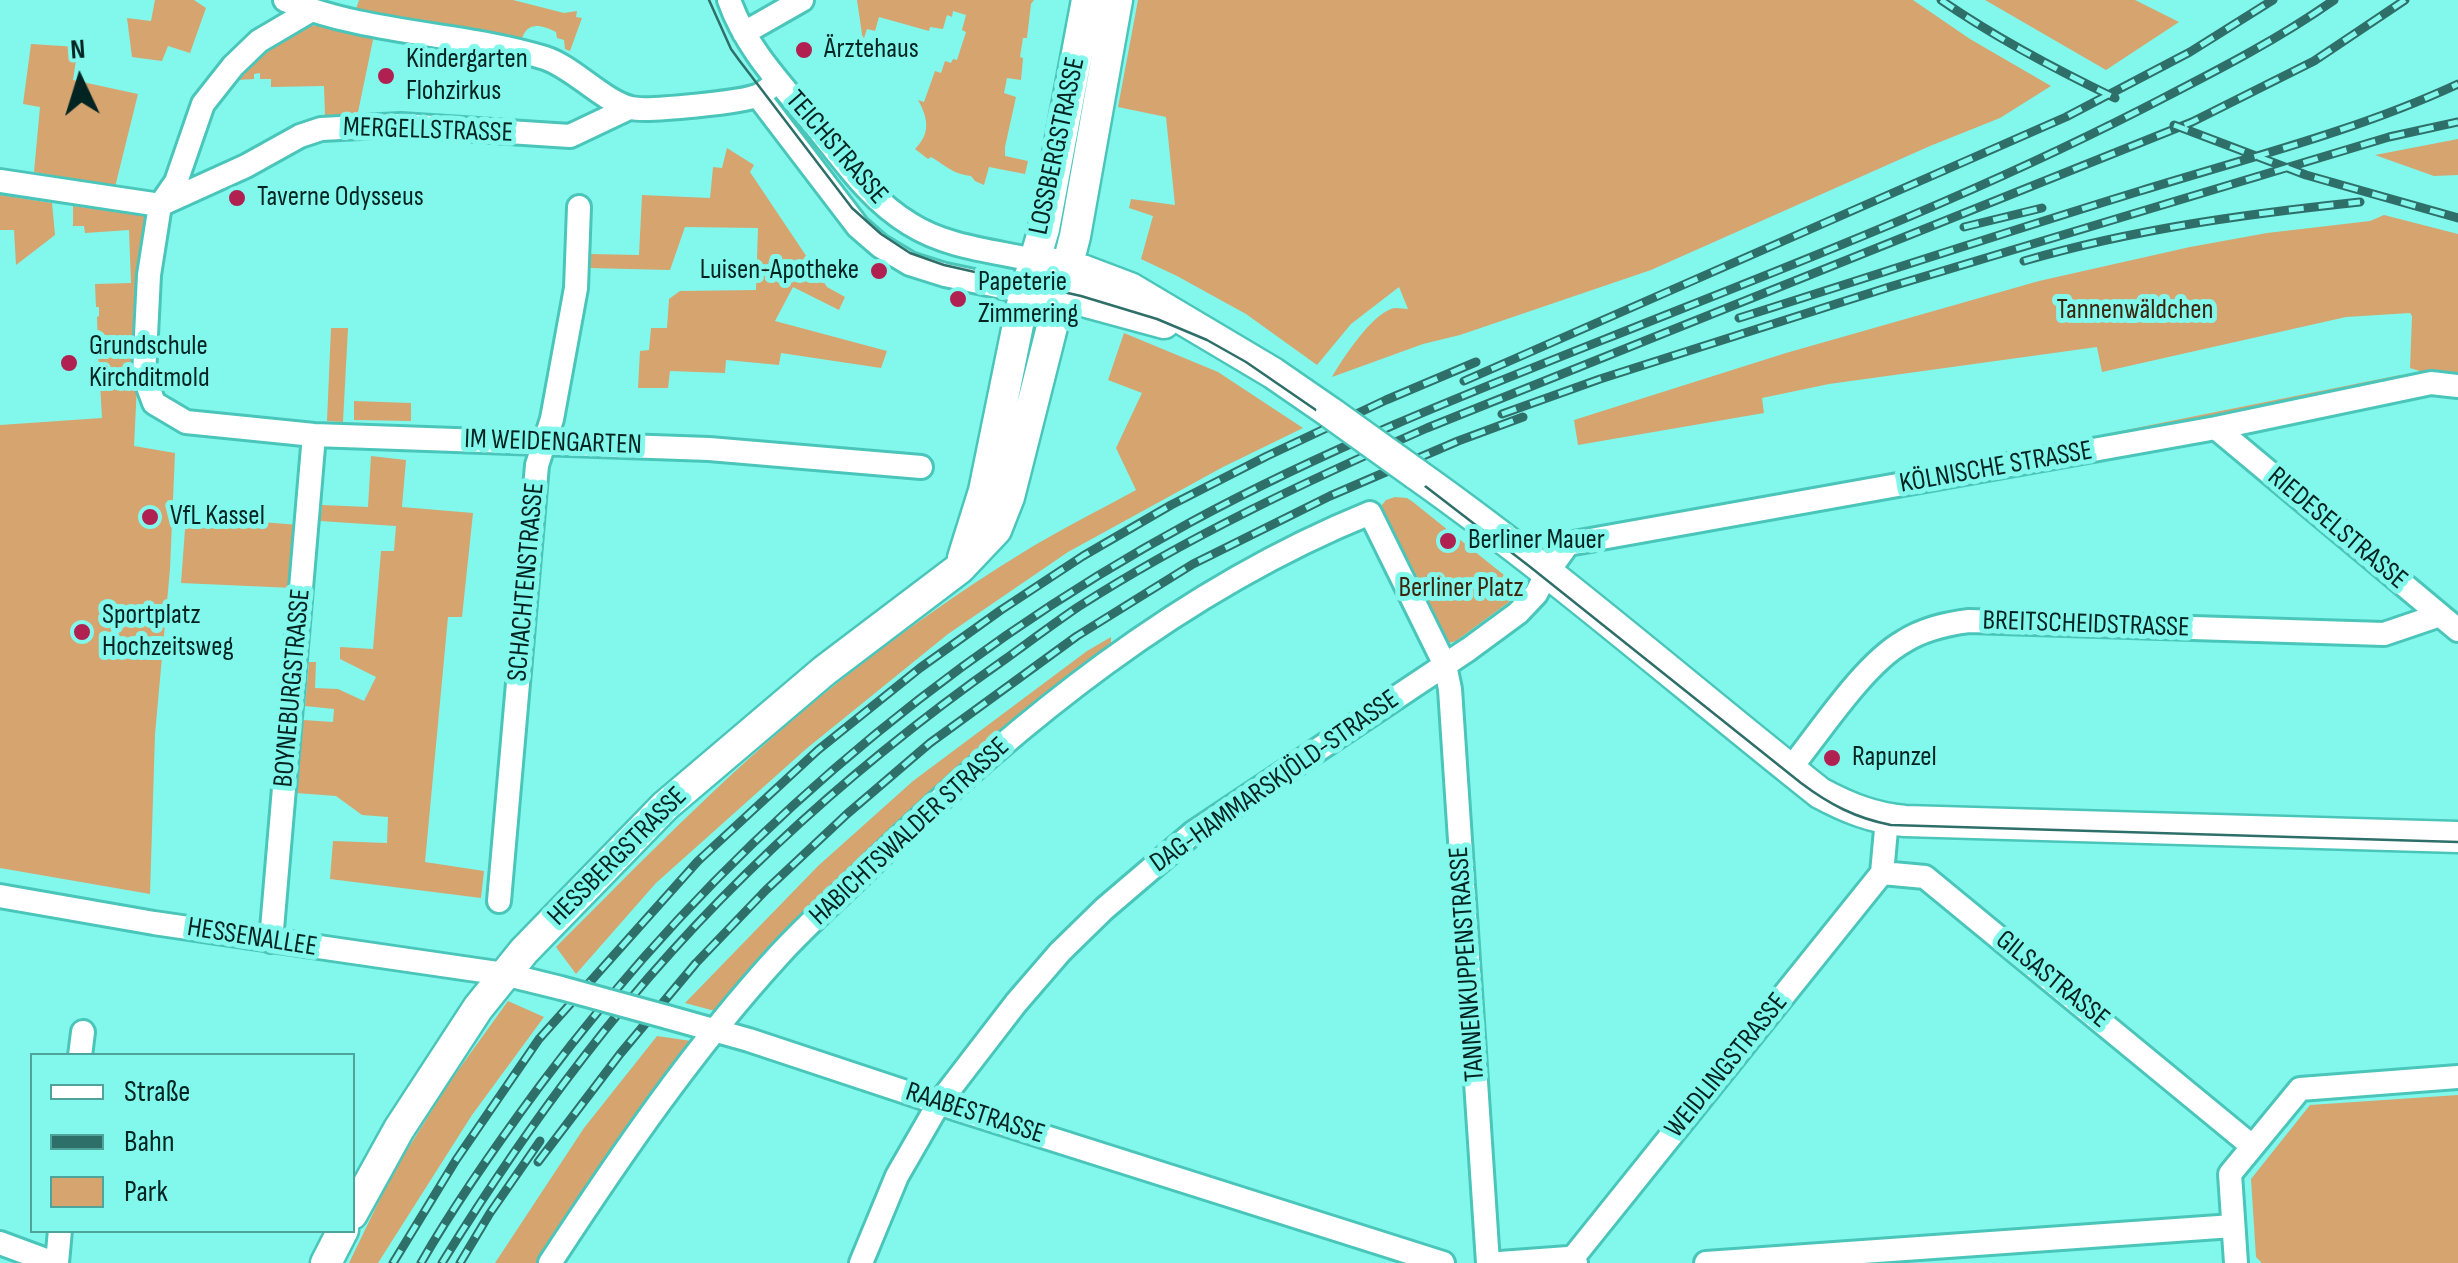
<!DOCTYPE html>
<html>
<head>
<meta charset="utf-8">
<style>
	body { margin:0 }
	#map { position:relative; width:2458px; height:1263px; overflow:hidden; background:#82f8ec; font-family:"Sofia Sans Condensed",sans-serif }
	canvas { display:block }
	.legend { position:absolute; left:30px; top:1053px; width:325px; height:180px; box-sizing:border-box; background:#82f8ec; border:2px solid #4ea39b; margin:0; padding:12px 18px; list-style:none; font-size:30px; color:#002421 }
	.legend li { display:flex; align-items:center; gap:20px; height:50px }
	.legend b { width:50px; border:2px solid #4ea39b }
	.north { position:absolute; left:30px; top:30px; width:100px; height:100px; -webkit-text-stroke:8px #82f8ec; paint-order:stroke; rotate:356deg; font-size:28px; font-weight:700; line-height:40px; text-align:center; color:#002421 }
	.north::after { content:''; display:block; margin:auto; width:35px; height:45px; background:#002421; clip-path:polygon(50% 0,100% 100%,50% 72%,0 100%) }
</style>
</head>
<body>
<div id="map">
<canvas width="2458" height="1263"></canvas>
<ul class="legend">
<li><b style="height:12px;background:#fff"></b>Straße</li>
<li><b style="height:12px;background:#2e6f69"></b>Bahn</li>
<li><b style="height:28px;background:#d5a46f"></b>Park</li>
</ul>
<div class="north">N</div>
</div>
<script>
const context = document.querySelector('canvas').getContext('2d');
context.lineJoin = 'round';
function fillPath(path, color) { context.fillStyle = color; context.fill(path, 'evenodd'); }
function strokePath(path, color, width, dash) { context.strokeStyle = color; context.lineWidth = width; context.lineCap = dash ? 'butt' : 'round'; context.setLineDash(dash || []); context.stroke(path); }
function write(font, color, halo, rows, align = 'center') {
  context.font = font + ' "Sofia Sans Condensed",sans-serif'; context.lineWidth = 10; context.setLineDash([]); context.textBaseline = 'middle'; context.strokeStyle = halo; context.fillStyle = color; for (const [text, x, y, turn = 0] of rows) {
    context.save(); context.translate(x, y); context.rotate((+turn || 0) * Math.PI / 180); context.textAlign = isNaN(turn) ? turn : align; if (halo) context.strokeText(text, 0, 0); context.fillText(text, 0, 0); context.restore();
  }
}
fillPath(new Path2D(`
	M155,0H194L206,8L190,53L168,46L162,61L132,57L127,18L151,21Z
	M359,0H513L564,13L577,11L576,17L582,18L570,51L565,49L564,40L557,38L556,32C540,24 526,21 521,42L355,12Z
	M857,0H1034L1031,4L1027,38H1023L1020,57L1023,58L1021,80L1007,78L1004,93L1016,97L1005,147V156L1028,161L1025,174L989,167L984,185L975,181L971,176C953,174 948,167 931,157L928,159L915,149C931,133 928,118 918,100L924,102L935,71L941,73L945,61L951,63L953,59L957,60L966,32L962,30L966,15L953,11L952,17L947,15L943,29L930,27L929,31L879,17L875,31L867,29L863,41Z
	M1138,0H1913L1970,39L2051,86L2000,118L1930,146L1651,270L1460,335L1423,344L1332,377C1342,359 1371,316 1391,309C1396,307 1402,309 1408,309L1399,287L1351,324L1317,365L1246,314L1177,276L1141,259L1153,216L1129,208L1131,199L1175,205L1166,117L1118,107Z
	M1985,0H2135L2179,22L2106,70Z
	M303,25L330,26L374,35L357,117L325,116L324,86L271,87V79H260V73L254,74V79L237,80L260,54Z
	M31,44L78,47L73,80L138,94L115,187L34,172L40,107L23,104Z
	M2458,139V175L2434,176L2375,155Z
	M727,148L754,165L750,172L827,287L845,297L839,310L793,287L775,321L887,351L881,368L781,353L779,365L726,360L725,373L670,371L668,388H638L640,351L649,350L651,328H667L669,299L680,291L756,290L758,228L685,227L670,270L589,268L590,254L639,255L642,195L710,198L713,167L722,168Z
	M0,195L52,203L55,235L16,265L14,230H0Z
	M73,206L148,216L142,283L134,446L175,453L170,569L155,734L150,894L0,868V425L102,418L100,383H103L102,374L99,373L97,317L99,316V307H96L95,284L131,283L129,230L85,233L84,226H73Z
	M2384,215L2458,234V379L2443,378L2410,368L2412,316L2410,313L2346,317L2102,372L2097,347L1829,384L1762,398L1764,413L1578,445L1574,420L1786,353L2039,281L2190,247L2267,233L2370,221Z
	M331,328H348L343,422L327,421Z
	M1124,333L1218,372L1303,428L1223,467L1068,552L948,634L806,749L656,883L576,974L556,947C648,855 739,761 841,680C898,635 960,591 1022,553C1059,530 1098,511 1136,490L1116,448L1142,393L1108,380Z
	M2400,375V379L2275,409L2269,405L2097,440L2096,436Z
	M354,401L411,403V421L354,420Z
	M371,456L406,460L402,507L473,513L462,617H448L425,862L484,871L481,898L330,879L333,841L387,843L388,817L362,815L336,796L296,793L303,720L333,722L334,709L305,706L309,662H316L315,688L338,689L364,701L376,677L340,659V647L373,649L381,551H394L396,526L320,521L322,505L368,507Z
	M1395,497L1407,498L1413,502L1509,579L1515,594L1509,602L1456,641L1449,643L1444,641L1384,516L1382,505L1386,500Z
	M186,516L299,525L293,588L181,583Z
	M1111,637V643L978,748L898,822L756,960L715,1011L685,1003L818,866L913,781L1087,651Z
	M508,1001L544,1017L472,1115L378,1263H349L392,1174L449,1083Z
	M657,1036L691,1041L593,1174L537,1263H495L584,1128Z
	M2458,1095V1263H2262L2256,1257L2251,1179L2310,1105Z`), '#d5a46f');
const minor = new Path2D(`
	M285,0C369,35 460,32 545,58C573,67 604,102 631,108C647,112 745,102 759,95C766,92 772,85 777,81
	M729,0C746,49 783,86 815,125C844,161 870,200 910,224C946,247 993,251 1034,260
	M310,11L259,41L233,66L203,104L176,182L160,205L149,275L144,376L154,403L186,422L314,435L709,449L921,467
	M744,33L802,0
	M758,96L858,227L880,246L910,264L945,275L1026,292
	M0,181L160,205L246,166L300,136L321,129L401,125L570,136L629,108
	M2216,428L2458,630
	M1790,769C1820,732 1863,665 1903,642C1923,629 1945,624 1969,621L2384,634L2440,615
	M1887,819L1882,873L1925,877L2252,1146
	M0,896L154,923L504,974L561,988
	M499,901L537,465L552,419L576,288L579,207
	M271,941L314,435
	M667,1017L749,1040L957,1109L1443,1263
	M80,1056L83,1032
	M0,1243L54,1263
	M1572,1259L1882,873
	M57,1263L60,1230
	M550,1263C620,1156 693,1049 780,954C809,922 842,894 872,864C1017,723 1180,590 1370,513L1445,665L1450,689L1488,1263
	M861,1263L897,1176L939,1103L1016,1003L1060,952L1104,909L1193,833L1469,649L1518,613L1536,594L1547,573L1568,544L2216,428L2431,383L2458,386
	M1500,1263L1568,1258L1576,1263
	M1706,1263L2233,1226
	M2236,1263L2230,1174L2300,1089L2458,1077`);
const major = new Path2D(`
	M1049,263L1085,271L1130,288L1273,373L1331,413
	M1044,294L1083,301L1164,323
	M1416,474C1556,573 1686,687 1820,793C1848,808 1873,818 1905,821L2458,837
	M963,558L984,491L1023,300L1044,229L1087,0
	M352,1214L399,1129L478,1008L524,951L665,806L824,671L960,568L996,530L1009,497L1075,236L1117,0
	M326,1263L343,1230`);
strokePath(minor, '#4ac5ba', 28);
strokePath(major, '#4ac5ba', 35);
strokePath(minor, '#fff', 22);
strokePath(major, '#fff', 30);
strokePath(new Path2D(`
	M709,0L731,49L739,60L852,208L881,234L910,253L944,265L1081,296L1157,319L1207,340L1246,362L1412,476L1529,566L1801,783C1829,804 1855,818 1891,825L2458,842`), '#2e6f69', 2.5);
const rail = new Path2D(`
	M1941,0C1996,38 2055,69 2115,98
	M2174,125L2306,175L2458,218
	M1964,227L2042,208
	M2024,261C2134,229 2246,214 2360,202
	M1739,318C1873,276 2006,232 2140,191C2247,158 2356,131 2458,84
	M1464,381L2066,117L2190,52L2273,0
	M1502,414L1600,379L1886,288L2389,137L2458,122
	M538,1162L620,1054L696,963L766,890L847,814L930,743L1077,636L1193,564L1330,496L1458,441L1523,417
	M393,1263L456,1160L539,1039L698,861L818,750L920,668L1001,610L1083,556L1171,505L1267,456L1386,400L1476,362
	M421,1263C456,1202 497,1144 539,1087C712,854 936,660 1191,522C1346,438 1513,376 1676,311C1833,249 1989,187 2140,110C2206,76 2273,43 2334,0
	M442,1263C486,1192 532,1124 583,1058C701,904 846,771 1004,660C1029,642 1053,624 1078,607C1189,536 1307,481 1427,428L2192,122L2314,61L2405,0
	M460,1263L490,1213L540,1141`);
strokePath(rail, '#2e6f69', 9);
strokePath(rail, '#82f8ec', 5, [15]);
const minorBridge = new Path2D(`
	M561,988L667,1017`);
const majorBridge = new Path2D(`
	M1331,413L1416,474`);
strokePath(minorBridge, '#4ac5ba', 28, []);
strokePath(majorBridge, '#4ac5ba', 35, []);
strokePath(minorBridge, '#fff', 22);
strokePath(majorBridge, '#fff', 30);
for (const [x, y, r, color] of [
	[804,50,10,"#b02051"],
	[386,76,10,"#b02051"],
	[237,198,10,"#b02051"],
	[879,271,10,"#b02051"],
	[958,299,10,"#b02051"],
	[69,363,10,"#b02051"],
	[150,517,10,"#b02051"],
	[1448,541,10,"#b02051"],
	[82,632,10,"#b02051"],
	[1832,758,10,"#b02051"]
]) { const dot = new Path2D(); dot.arc(x, y, r, 0, 2 * Math.PI); context.fillStyle = color; context.fill(dot); strokePath(dot, '#82f8ec', 4); }
write('28px', '#002421', '#82f8ec', [
	["Ärztehaus",824,50],
	["Kindergarten",406,60],
	["Flohzirkus",406,92],
	["Taverne Odysseus",257,198],
	["Luisen-Apotheke",859,271,"right"],
	["Papeterie",978,283],
	["Zimmering",978,315],
	["Grundschule",89,347],
	["Kirchditmold",89,379],
	["VfL Kassel",170,517],
	["Berliner Mauer",1468,541],
	["Sportplatz",102,616],
	["Hochzeitsweg",102,648],
	["Rapunzel",1852,758]
], 'left');
write('28px', '#002421', '#82f8ec', [
	["MERGELLSTRASSE",428,131,2],
	["LOSSBERGSTRASSE",1058,146,-78],
	["TEICHSTRASSE",836,148,49],
	["IM WEIDENGARTEN",553,443,2],
	["KÖLNISCHE STRASSE",1996,468,-10],
	["RIEDESELSTRASSE",2337,529,40],
	["SCHACHTENSTRASSE",527,582,-85],
	["BREITSCHEIDSTRASSE",2086,625,2],
	["BOYNEBURGSTRASSE",293,688,-85],
	["DAG-HAMMARSKJÖLD-STRASSE",1275,782,-35],
	["HABICHTSWALDER STRASSE",910,832,-43],
	["HESSBERGSTRASSE",618,857,-45],
	["HESSENALLEE",252,938,9],
	["TANNENKUPPENSTRASSE",1468,964,-94],
	["GILSASTRASSE",2052,980,39],
	["WEIDLINGSTRASSE",1727,1066,-51],
	["RAABESTRASSE",975,1114,18]
]);
write('28px', '#3b250c', '#82f8ec', [
	["Tannenwäldchen",2135,311],
	["Berliner Platz",1461,589]
]);
</script>
</body>
</html>
